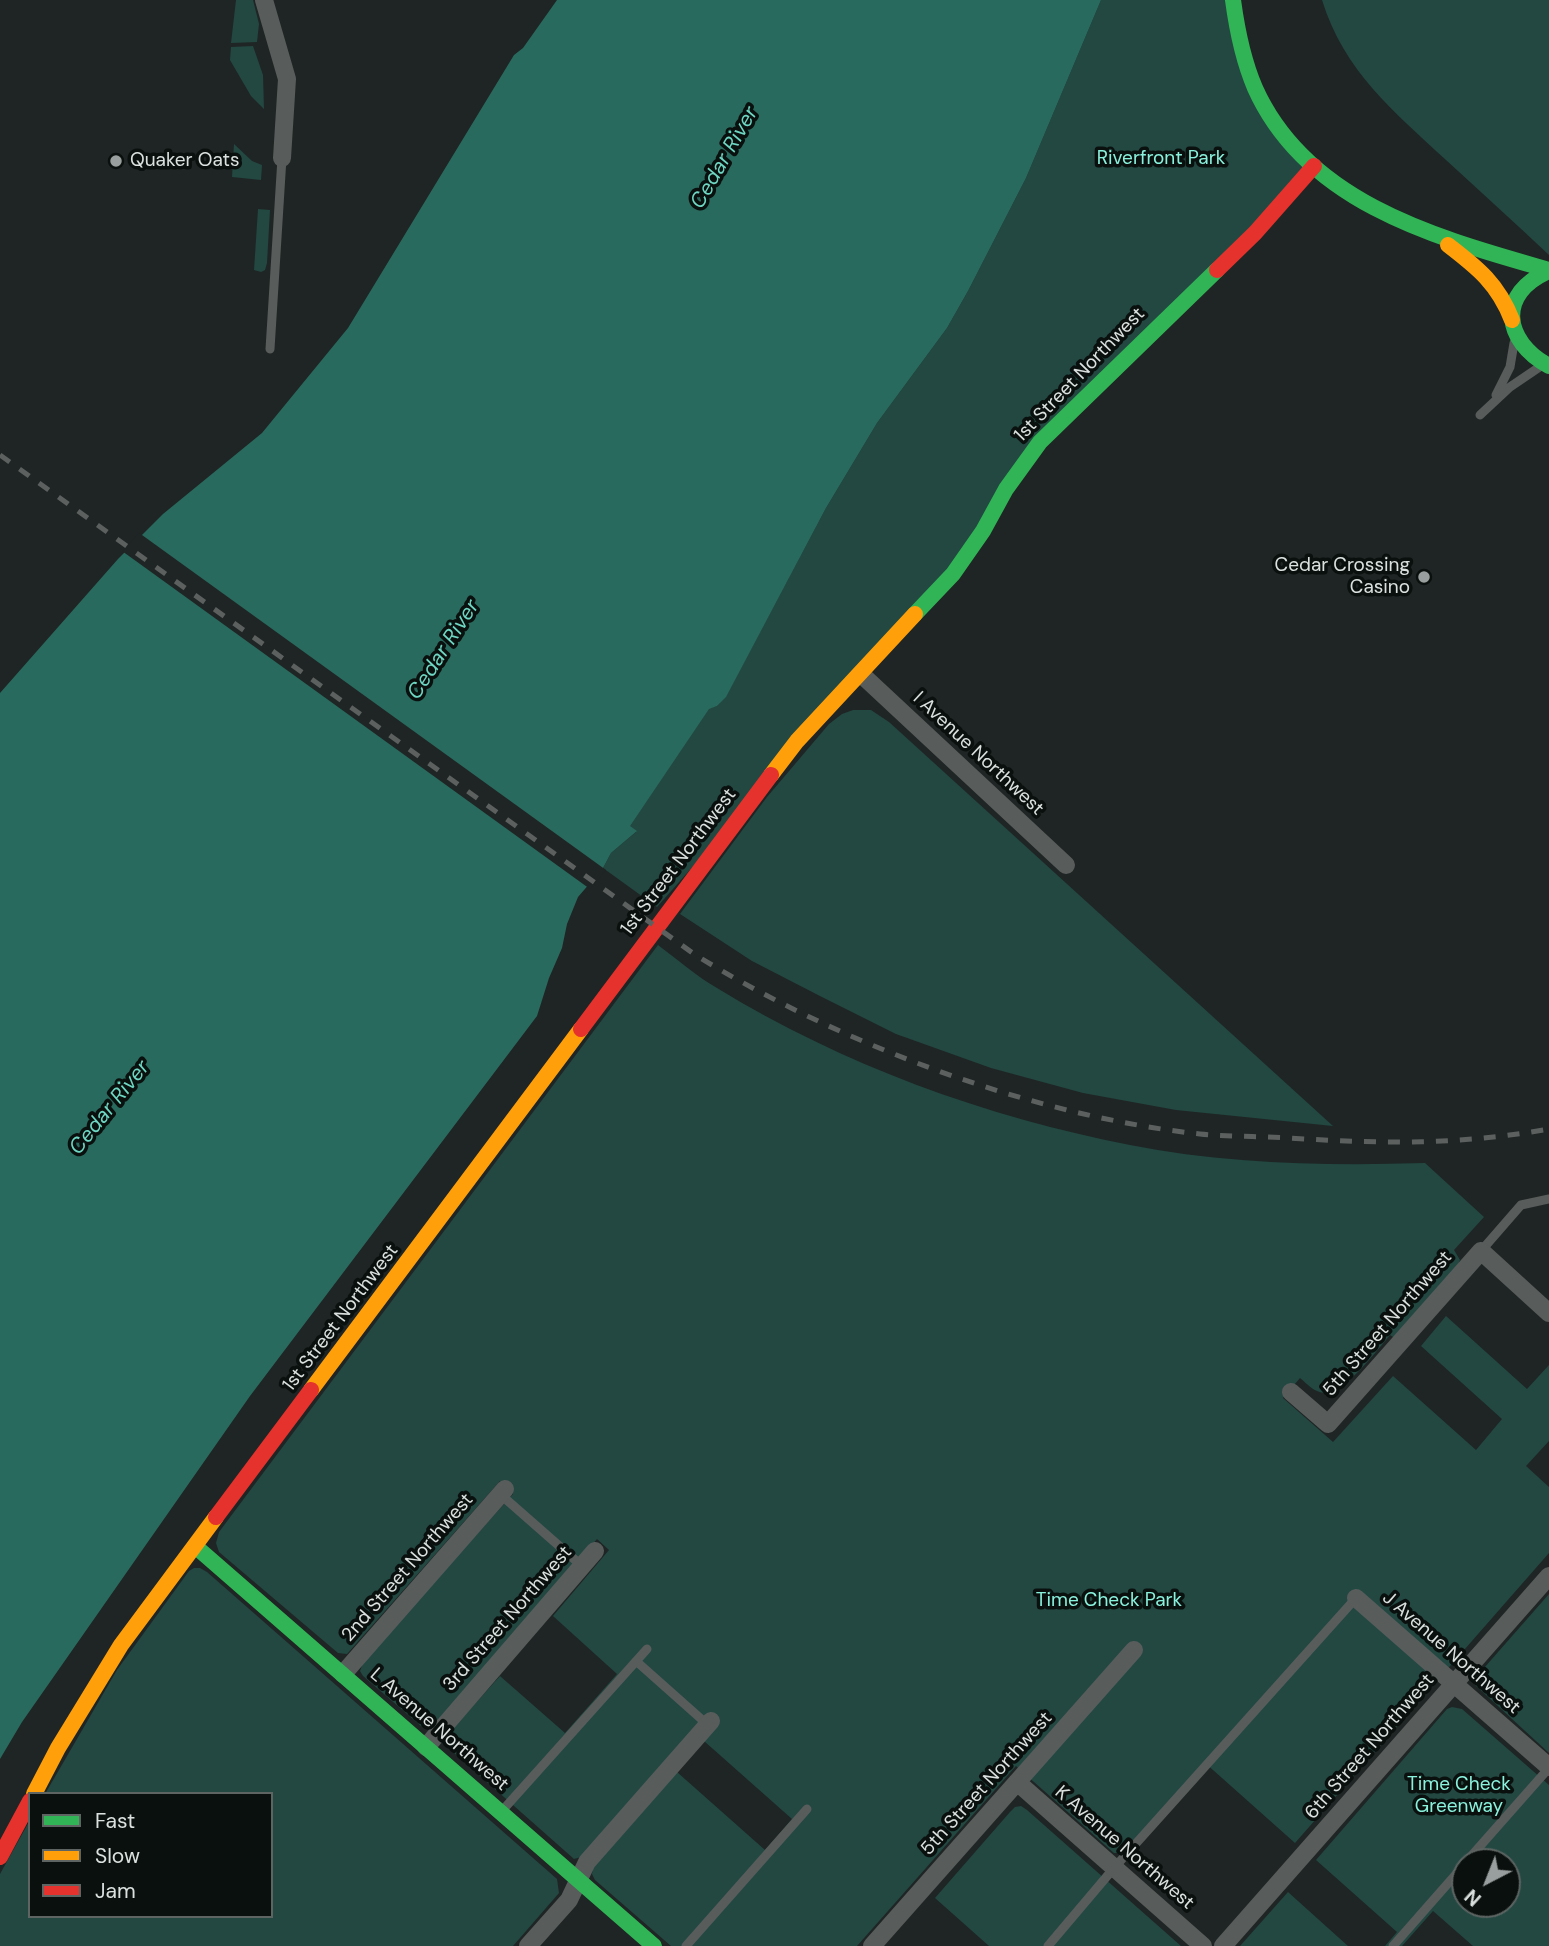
<!DOCTYPE html>
<html>
<head>
<meta charset="utf-8">
<style>
	body { margin:0 }
	#map { position:relative; width:1549px; height:1946px; overflow:hidden; background:#1f2524; font-family:"DM Sans",sans-serif }
	canvas { display:block }
	.legend { position:absolute; left:28px; top:1792px; width:245px; height:126px; box-sizing:border-box; background:#0a100e; border:2px solid #5d6462; margin:0; padding:9px 12px; list-style:none; font-size:21px; color:#dae1df }
	.legend li { display:flex; align-items:center; gap:14px; height:35px }
	.legend b { width:35px; border:2px solid #5d6462 }
	.north { position:absolute; left:1451px; top:1848px; width:70px; height:70px; box-sizing:border-box; background:#0a100e; border:2px solid #5d6462; border-radius:50%; rotate:222deg; font-size:19px; font-weight:700; line-height:28px; text-align:center; color:#dae1df }
	.north::after { content:''; display:block; margin:auto; width:24px; height:32px; background:#999f9e; clip-path:polygon(50% 0,100% 100%,50% 72%,0 100%) }
</style>
</head>
<body>
<div id="map">
<canvas width="1549" height="1946"></canvas>
<ul class="legend">
<li><b style="height:9px;background:#30b455"></b>Fast</li>
<li><b style="height:9px;background:#ff9f0a"></b>Slow</li>
<li><b style="height:9px;background:#e5322d"></b>Jam</li>
</ul>
<div class="north">N</div>
</div>
<script>
const context = document.querySelector('canvas').getContext('2d');
context.lineJoin = 'round';
function fillPath(path, color) { context.fillStyle = color; context.fill(path, 'evenodd'); }
function strokePath(path, color, width, dash) { context.strokeStyle = color; context.lineWidth = width; context.lineCap = dash ? 'butt' : 'round'; context.setLineDash(dash || []); context.stroke(path); }
function write(font, color, halo, rows, align = 'center') {
  context.font = font + ' "DM Sans",sans-serif'; context.lineWidth = 7; context.setLineDash([]); context.textBaseline = 'middle'; context.strokeStyle = halo; context.fillStyle = color; for (const [text, x, y, turn = 0] of rows) {
    context.save(); context.translate(x, y); context.rotate((+turn || 0) * Math.PI / 180); context.textAlign = isNaN(turn) ? turn : align; if (halo) context.strokeText(text, 0, 0); context.fillText(text, 0, 0); context.restore();
  }
}
fillPath(new Path2D(`
	M236,0H253L259,24L257,42L231,43Z
	M1101,0H1233L1255,89L1314,166L1071,409L954,571L657,907L603,868L611,853L636,832L629,826L709,708L717,706L726,696L826,508L877,423L947,328L968,291L1026,178Z
	M1322,0H1549V255C1515,223 1480,191 1446,160C1393,111 1344,71 1322,0Z
	M253,46L263,75L264,109L251,96L230,60L231,47Z
	M234,144L252,161L262,165L261,180L232,177Z
	M258,209L270,210L267,263L265,270L261,272L254,270Z
	M853,710H871L889,722L1333,1126L1176,1110L1083,1093L991,1068L896,1034L818,995L752,961L680,914L767,797L829,724L842,714Z
	M658,945C677,959 696,976 717,988C843,1065 986,1117 1130,1145C1226,1164 1328,1166 1425,1163L1484,1217L1454,1250L1460,1260L1457,1267L1396,1339L1390,1335C1378,1349 1343,1396 1324,1393C1314,1392 1307,1384 1300,1378L1283,1398L1333,1442L1393,1376L1476,1450L1502,1419L1421,1346L1446,1316L1527,1389L1549,1365V1441L1526,1466L1549,1487V1553L1295,1843L1204,1762L1128,1847L1122,1853H1114L1016,1766L857,1946H671L595,1880L592,1874L593,1868L677,1772L765,1850L792,1819L704,1741L581,1857L574,1859L444,1744L445,1737L500,1676L565,1733L617,1674L553,1616L609,1550L597,1539L434,1725L429,1728L421,1726L363,1676L360,1671L364,1660L513,1494L500,1481L347,1654L338,1653L219,1552L216,1543L219,1532Z
	M194,1568H200L207,1572L557,1879L559,1893L513,1946H0V1874L30,1820V1916H271V1794H45L117,1670L189,1571Z
	M1549,1594V1753L1474,1684L1477,1676Z
	M1452,1707L1462,1709L1549,1785V1946H1473L1433,1911L1402,1946H1385L1397,1932L1316,1860L1447,1709ZM1465,1862H1507V1904H1465Z
	M1021,1806L1027,1810L1181,1946H989L935,1898L1010,1812L1015,1807Z
	M1288,1892L1348,1946H1240Z`), '#224841');
fillPath(new Path2D(`
	M557,0H1101L1026,178L968,291L947,328L877,423L826,508L726,697L717,706L709,709L630,826L637,831L611,853L603,868L578,897L567,924L562,948L549,978L537,1016L250,1396L22,1722L0,1759V693L118,559L163,514L262,433L348,328L514,55L523,48Z`), '#296a5e');
fillPath(new Path2D(`
	M139,533L142,535L606,870L590,889L122,551Z`), '#1f2524');
strokePath(new Path2D(`
	M270,349L282,158
	M1496,395L1510,367L1514,343
	M1480,415L1510,387L1541,366
	M1481,1251L1521,1205L1549,1199
	M500,1494L582,1566
	M636,1661L708,1725
	M501,1812L647,1649
	M1466,1862L1549,1768
	M686,1946L807,1809
	M1048,1946L1114,1868L1356,1598
	M1393,1946L1465,1864`), '#585c5b', 9);
strokePath(new Path2D(`
	M264,0L287,79L282,158
	M861,674L1066,865
	M1291,1392L1328,1424L1481,1251L1549,1313
	M1356,1598L1549,1767
	M343,1674L505,1489
	M426,1747L595,1551
	M1017,1782L1203,1946
	M528,1946L569,1900L587,1862L711,1721
	M872,1946L1134,1650
	M1223,1946L1549,1576`), '#585c5b', 18);
strokePath(new Path2D(`
	M1233,0C1237,30 1243,60 1255,88C1307,204 1438,238 1549,270
	M1549,271C1497,293 1503,341 1549,366
	M915,614L953,574L983,531L1006,489L1040,442L1217,270
	M195,1546L654,1946`), '#30b455', 16);
strokePath(new Path2D(`
	M1448,245C1478,268 1498,284 1512,320
	M771,775L797,741L915,614
	M311,1390L581,1029
	M34,1794L58,1748L121,1645L216,1517`), '#ff9f0a', 16);
strokePath(new Path2D(`
	M1217,270L1255,233L1314,166
	M581,1029L771,775
	M216,1517L311,1390
	M0,1857L30,1801`), '#e5322d', 16);
strokePath(new Path2D(`
	M0,455L694,954C837,1043 1032,1116 1200,1134C1230,1137 1260,1136 1290,1138C1381,1144 1459,1145 1549,1129`), '#5c6160', 5, [12, 12]);
for (const [x, y, r, color] of [
	[116,161,7,"#999f9e"],
	[1424,577,7,"#999f9e"]
]) { const dot = new Path2D(); dot.arc(x, y, r, 0, 2 * Math.PI); context.fillStyle = color; context.fill(dot); strokePath(dot, '#0a100e', 2.5); }
write('19px', '#89f2dd', '#0a100e', [
	["Riverfront Park",1161,159],
	["Time Check Park",1109,1601],
	["Time Check",1459,1785],
	["Greenway",1459,1807]
]);
write('19px', '#dae1df', '#0a100e', [
	["Quaker Oats",130,161],
	["Cedar Crossing",1410,566,"right"],
	["Casino",1410,588,"right"]
], 'left');
write('19px', '#dae1df', '#0a100e', [
	["1st Street Northwest",1080,375,-46],
	["I Avenue Northwest",978,754,43],
	["1st Street Northwest",679,862,-53],
	["1st Street Northwest",341,1318,-53],
	["5th Street Northwest",1388,1324,-49],
	["2nd Street Northwest",408,1568,-49],
	["3rd Street Northwest",508,1619,-49],
	["J Avenue Northwest",1451,1653,41],
	["L Avenue Northwest",439,1730,41],
	["6th Street Northwest",1370,1747,-49],
	["5th Street Northwest",987,1784,-48],
	["K Avenue Northwest",1124,1848,41]
]);
write('italic 21px', '#6dd7c3', '#0a100e', [
	["Cedar River",725,158,-60],
	["Cedar River",444,650,-57],
	["Cedar River",110,1108,-51]
]);
</script>
</body>
</html>
